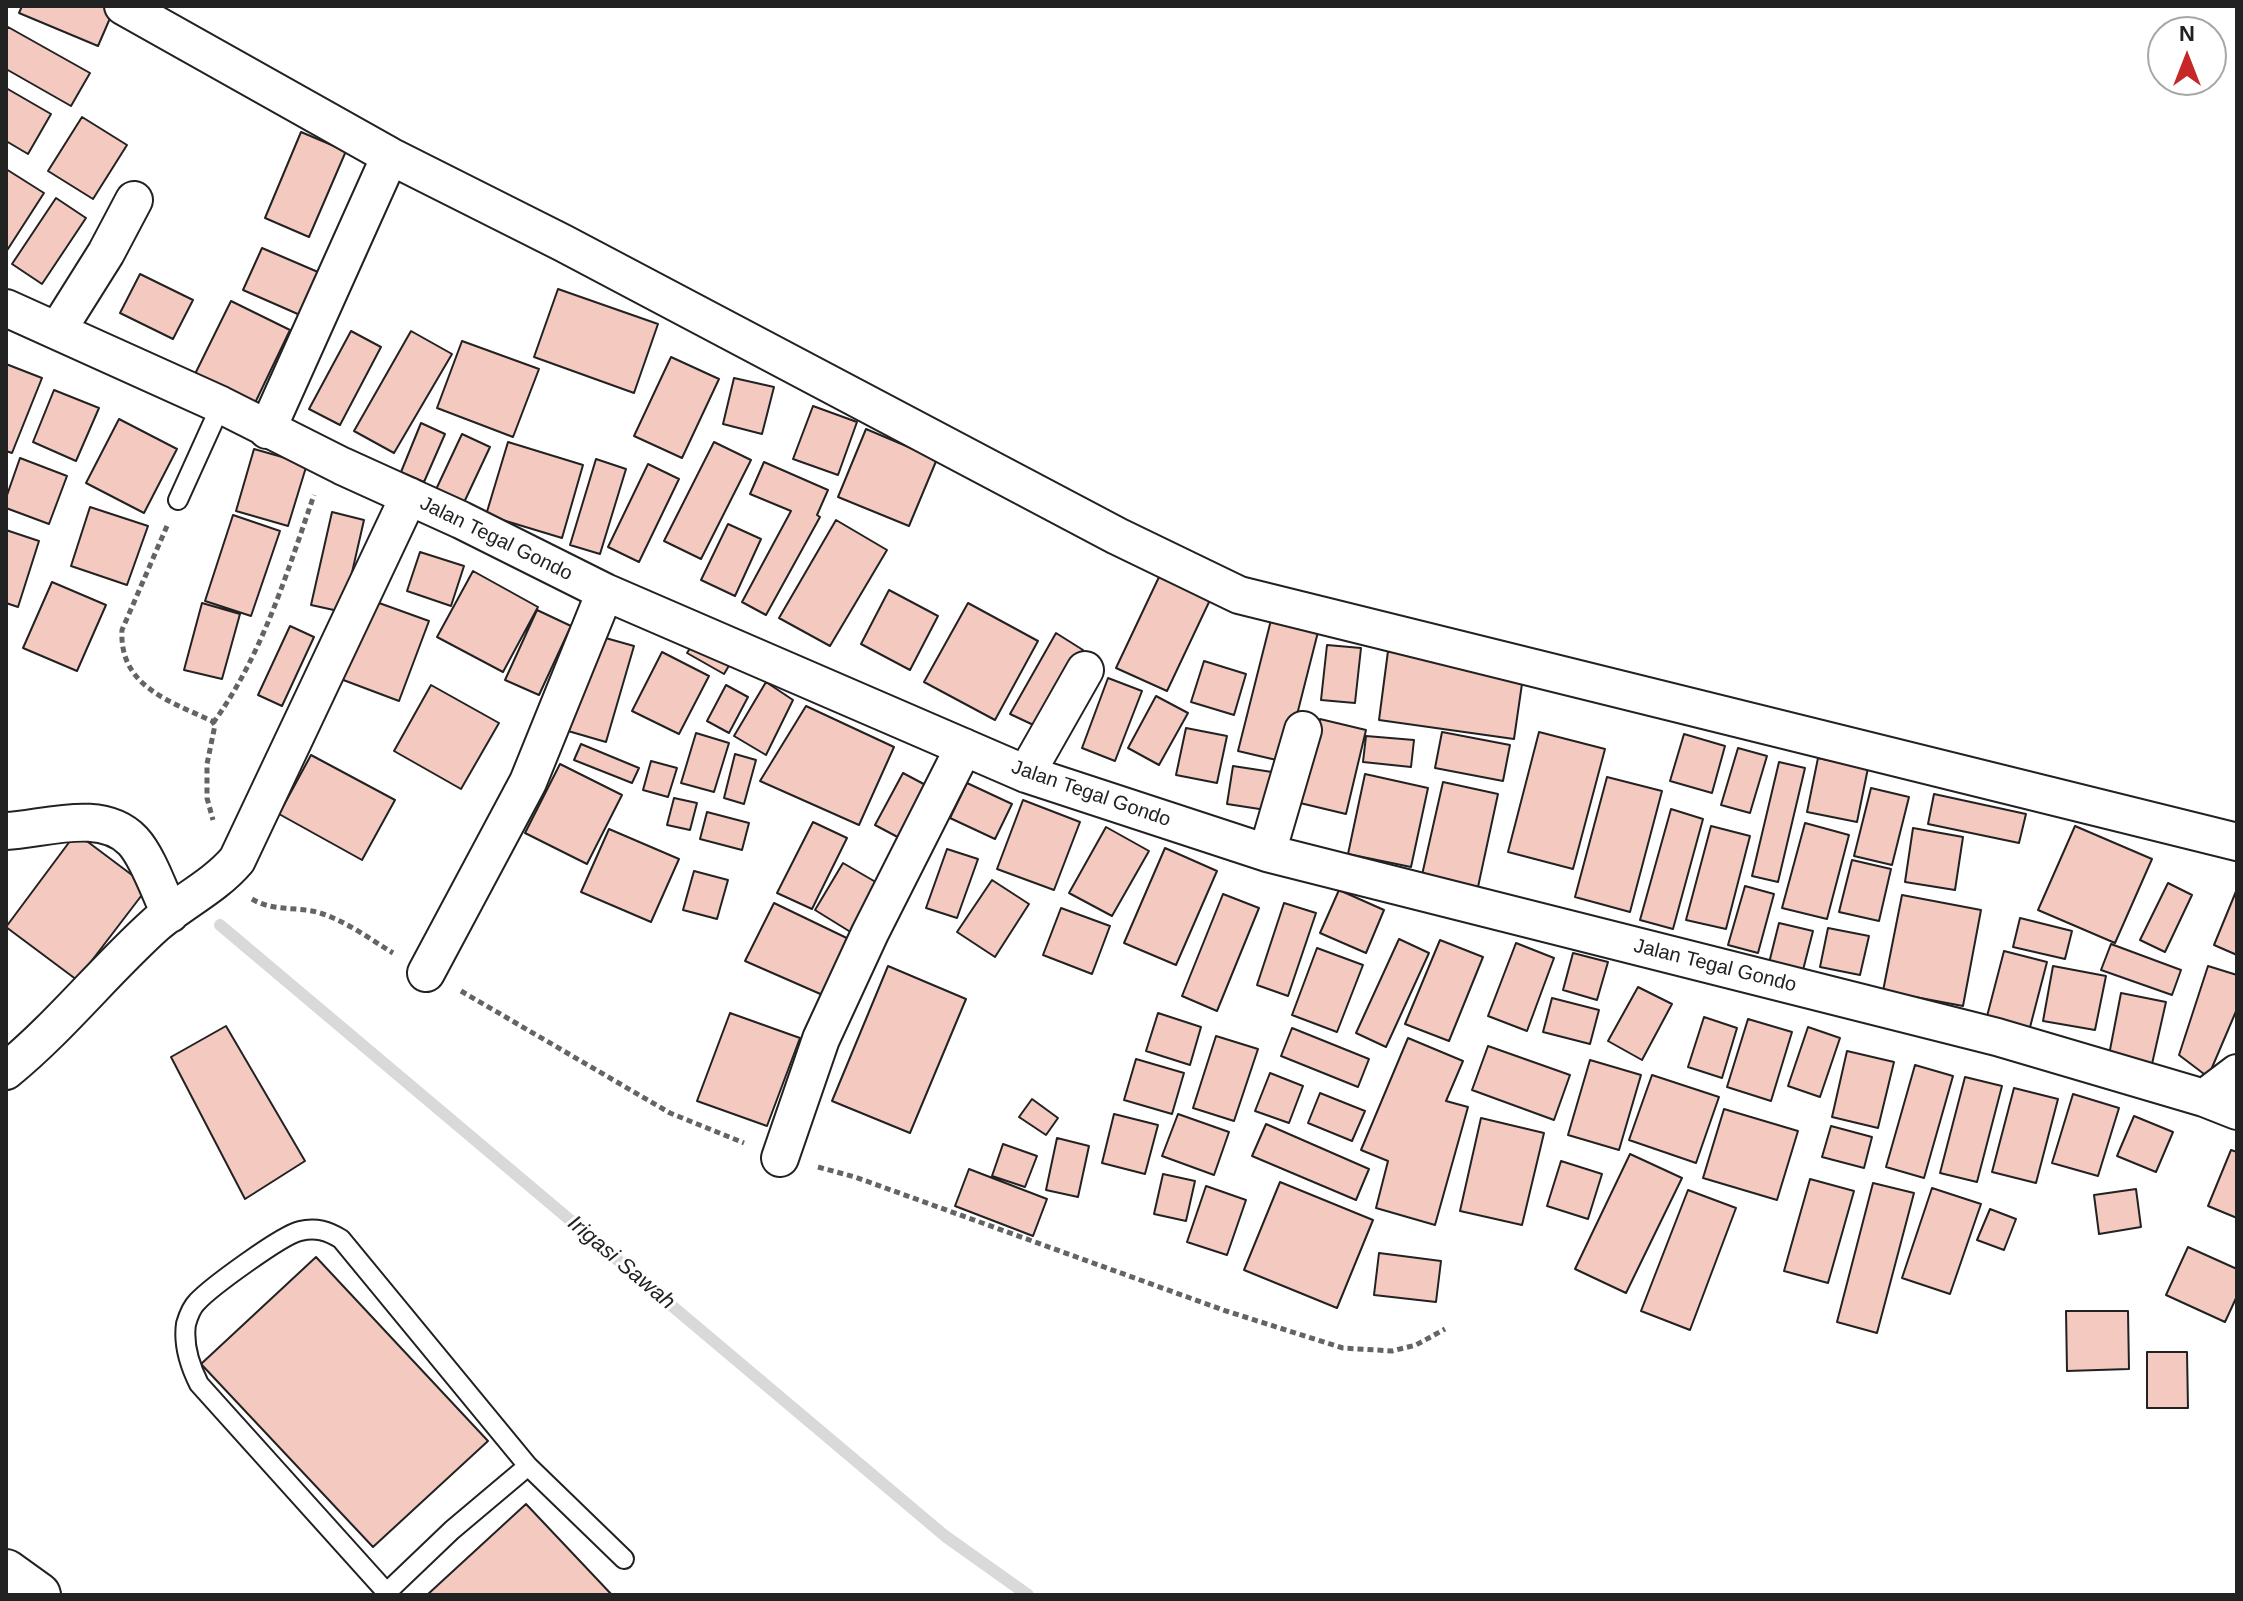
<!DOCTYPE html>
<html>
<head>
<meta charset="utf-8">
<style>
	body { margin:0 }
	#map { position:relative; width:2243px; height:1601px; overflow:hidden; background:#fff; font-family:Helvetica,sans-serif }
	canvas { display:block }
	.frame { position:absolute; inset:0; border:8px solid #222; pointer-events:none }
	.north { position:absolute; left:2147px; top:16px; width:80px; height:80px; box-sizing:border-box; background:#fff; border:2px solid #a7a7a7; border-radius:50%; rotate:0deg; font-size:22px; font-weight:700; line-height:32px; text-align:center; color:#222 }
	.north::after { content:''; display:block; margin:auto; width:28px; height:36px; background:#c62828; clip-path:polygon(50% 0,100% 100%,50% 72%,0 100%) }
</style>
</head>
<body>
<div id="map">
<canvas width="2243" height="1601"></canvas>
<div class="frame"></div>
<div class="north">N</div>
</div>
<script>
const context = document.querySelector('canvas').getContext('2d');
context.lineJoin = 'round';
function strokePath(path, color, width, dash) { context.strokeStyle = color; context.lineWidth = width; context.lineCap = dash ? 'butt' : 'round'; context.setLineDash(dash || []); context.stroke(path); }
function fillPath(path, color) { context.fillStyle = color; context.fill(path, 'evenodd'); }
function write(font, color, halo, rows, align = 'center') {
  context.font = font + ' Helvetica,sans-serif'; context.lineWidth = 6; context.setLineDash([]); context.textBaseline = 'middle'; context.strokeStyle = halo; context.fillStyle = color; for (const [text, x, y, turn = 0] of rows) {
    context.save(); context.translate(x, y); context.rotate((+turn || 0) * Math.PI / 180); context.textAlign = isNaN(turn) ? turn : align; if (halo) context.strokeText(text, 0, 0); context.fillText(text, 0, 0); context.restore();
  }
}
strokePath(new Path2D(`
	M220,925L945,1536L1028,1595`), '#d9d9d9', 12);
const building = new Path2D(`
	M22,6H107L114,9L98,46L19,13Z
	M8,27L90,73L71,106L6,69V31Z
	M6,88L51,114L28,154L6,141Z
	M82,117L127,145L93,199L48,171Z
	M301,132L346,151L309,237L265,218Z
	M6,169L44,193L6,252Z
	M56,198L86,218L42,284L12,264Z
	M262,248L318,272L300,315L243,290Z
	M140,274L193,300L173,339L120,313Z
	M558,289L658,324L634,393L534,357Z
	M231,301L290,330L255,403L195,374Z
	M351,331L381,347L340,425L309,409Z
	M411,331L452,354L394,453L354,431Z
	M462,341L539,369L513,437L437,408Z
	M671,357L719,379L682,458L634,436Z
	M6,364L42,378L12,453L6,451Z
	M734,378L774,387L762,434L723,424Z
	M54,390L99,408L76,461L33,442Z
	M813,406L857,422L838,475L793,459Z
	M119,419L177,449L144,513L86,483Z
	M421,423L445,434L424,482L401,472Z
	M866,429L937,459L909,526L838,497Z
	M462,434L490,447L460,511L432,498Z
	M508,442L583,465L562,538L486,515Z
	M714,442L751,460L701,559L664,541Z
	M254,449L307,464L288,526L236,511Z
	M20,458L67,476L49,524L6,508V498Z
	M596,459L626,469L600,554L570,545Z
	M764,462L828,490L817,515L820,517L766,615L742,602L791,511L750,494Z
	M648,464L679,479L639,562L608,547Z
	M90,507L148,526L127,585L71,566Z
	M332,512L364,520L343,612L311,605Z
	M233,515L280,531L251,616L205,601Z
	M836,520L887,550L830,646L779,618Z
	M728,524L761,539L735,596L701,580Z
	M6,530L39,541L18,607L6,603Z
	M420,552L464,566L451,606L407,591Z
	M473,571L538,607L503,672L437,637Z
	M1159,577L1210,600L1167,691L1116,668Z
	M52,582L106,605L77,671L23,648Z
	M889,590L938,616L910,670L861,644Z
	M368,599L429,621L399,701L338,678Z
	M202,603L240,614L222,679L184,670Z
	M968,603L1038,641L995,720L924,682Z
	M537,610L571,626L539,695L505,680Z
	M1271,620L1318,632L1285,762L1238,751Z
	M290,626L314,637L282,706L258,695Z
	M1056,633L1083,650L1042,729L1010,714Z
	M595,635L634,646L606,742L568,731Z
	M697,637L733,659L724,674L687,653Z
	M1327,645L1361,648L1355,703L1321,700Z
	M1388,651L1524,670L1514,739L1379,720Z
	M662,652L709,676L679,734L632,711Z
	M1204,661L1246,674L1234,715L1191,702Z
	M1108,678L1142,691L1115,761L1082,748Z
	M766,682L793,700L766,755L734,736Z
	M431,685L499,723L461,789L394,751Z
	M726,685L748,697L729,733L707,721Z
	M1156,696L1188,713L1159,765L1128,748Z
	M806,706L894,747L859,825L760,781Z
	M1320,719L1366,730L1346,814L1300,803Z
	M1186,728L1227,736L1217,783L1176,775Z
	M1442,732L1510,745L1503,781L1435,768Z
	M1539,732L1605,749L1573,869L1508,852Z
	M696,733L729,743L714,792L681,783Z
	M1684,734L1725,746L1712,793L1670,781Z
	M1366,736L1414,740L1411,767L1363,762Z
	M581,744L639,768L632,783L574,760Z
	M1738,748L1767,756L1750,813L1721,805Z
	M735,754L756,760L744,804L724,798Z
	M311,755L395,800L362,860L279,814Z
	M1818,758L1868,768L1857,822L1807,812Z
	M651,761L677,768L668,797L643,790Z
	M1779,762L1805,768L1778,882L1752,876Z
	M560,764L622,795L587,864L525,833Z
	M1233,766L1285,774L1279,812L1227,804Z
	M903,773L935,790L907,842L875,825Z
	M1365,774L1428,788L1411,867L1348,854Z
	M1607,777L1662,791L1630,912L1575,897Z
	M1443,782L1498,794L1478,887L1422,875Z
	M967,783L1012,804L995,839L950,818Z
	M1871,788L1909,797L1892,865L1854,856Z
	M1934,794L2026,814L2019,843L1928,824Z
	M674,798L697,803L690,830L667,825Z
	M1023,800L1080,822L1054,890L997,869Z
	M1671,809L1703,819L1673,929L1640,920Z
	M707,812L749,823L742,850L700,839Z
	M813,822L847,838L812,909L777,893Z
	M1805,823L1849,835L1827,919L1782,908Z
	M1711,826L1750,836L1726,929L1686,920Z
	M2075,826L2152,859L2115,943L2038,910Z
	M1106,827L1149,851L1112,916L1069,893Z
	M1913,828L1963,837L1955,890L1905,882Z
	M609,829L679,859L651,922L581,892Z
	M76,833L148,887L77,980L6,927Z
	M1165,848L1217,871L1176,965L1124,943Z
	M947,849L978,859L957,918L926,908Z
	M1852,860L1891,869L1879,921L1839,912Z
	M843,863L886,888L857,936L815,910Z
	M694,871L728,880L717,919L683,910Z
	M992,880L1029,904L995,957L957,932Z
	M2168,883L2192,895L2165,952L2140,940Z
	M1745,886L1774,894L1758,953L1728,945Z
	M2237,889V955L2214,945Z
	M1339,890L1384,910L1366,953L1320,933Z
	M1223,894L1259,908L1217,1011L1182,996Z
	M1902,895L1981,910L1963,1006L1883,991Z
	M774,903L853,941L825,996L745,961Z
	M1284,903L1316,913L1288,996L1257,985Z
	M1061,908L1110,926L1092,974L1043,955Z
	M2020,918L2072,931L2065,959L2013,947Z
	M1779,923L1813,931L1803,970L1769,963Z
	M1828,928L1869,936L1860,975L1820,967Z
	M1399,939L1429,953L1386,1047L1356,1033Z
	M1440,940L1483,957L1449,1041L1405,1024Z
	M1516,943L1554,958L1527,1031L1488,1016Z
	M2111,944L2181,970L2172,995L2101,970Z
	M1317,948L1363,965L1337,1032L1292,1015Z
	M2004,951L2047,962L2028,1035L1985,1024Z
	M1573,953L1608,962L1597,1000L1563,990Z
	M888,966L966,999L910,1133L832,1101Z
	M2053,966L2106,976L2095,1030L2043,1021Z
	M2208,966L2237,975V1009L2208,1077L2179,1055Z
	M1638,987L1672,1004L1642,1060L1608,1041Z
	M2121,993L2166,1002L2152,1064L2109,1055Z
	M1552,998L1599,1010L1590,1044L1543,1032Z
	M730,1013L800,1038L767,1126L697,1101Z
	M1158,1013L1201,1027L1190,1065L1146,1051Z
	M1704,1017L1737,1028L1722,1078L1688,1067Z
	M1748,1019L1792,1032L1771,1101L1727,1087Z
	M226,1026L305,1161L245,1199L171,1057Z
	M1808,1027L1840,1038L1820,1097L1788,1086Z
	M1292,1028L1369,1059L1358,1087L1281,1056Z
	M1216,1036L1258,1049L1234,1121L1193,1108Z
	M1408,1038L1463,1061L1446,1101L1468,1107L1435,1225L1376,1208L1388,1161L1361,1150Z
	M1488,1046L1570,1075L1554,1120L1472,1090Z
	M1847,1051L1894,1062L1878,1128L1832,1117Z
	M1136,1059L1184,1073L1172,1114L1124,1100Z
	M1590,1060L1641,1075L1619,1150L1568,1135Z
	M1915,1065L1953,1076L1924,1178L1886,1167Z
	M1270,1073L1303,1086L1289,1123L1255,1111Z
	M1652,1075L1719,1097L1696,1163L1629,1140Z
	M1965,1077L2002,1086L1977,1182L1940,1173Z
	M2014,1088L2058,1099L2036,1183L1992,1172Z
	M1320,1093L1365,1111L1352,1141L1308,1123Z
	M2073,1094L2119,1108L2098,1176L2052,1163Z
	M1032,1099L1058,1118L1046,1135L1019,1117Z
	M1724,1109L1798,1131L1777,1200L1703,1178Z
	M1114,1114L1158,1125L1145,1174L1102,1163Z
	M1178,1114L1229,1132L1214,1175L1162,1156Z
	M2134,1116L2173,1132L2156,1172L2117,1156Z
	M1481,1118L1544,1133L1522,1225L1460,1211Z
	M1266,1124L1369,1169L1356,1200L1252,1156Z
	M1831,1126L1872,1137L1864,1168L1822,1157Z
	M1057,1138L1089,1146L1078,1197L1046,1190Z
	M1003,1144L1037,1156L1025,1187L992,1176Z
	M2231,1150L2237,1152V1218L2208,1206Z
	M1630,1154L1682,1178L1626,1293L1575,1269Z
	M1561,1161L1602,1174L1588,1219L1547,1206Z
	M969,1169L1047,1199L1033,1236L955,1206Z
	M1163,1174L1195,1181L1186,1221L1154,1214Z
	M1810,1179L1854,1191L1828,1283L1784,1271Z
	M1280,1182L1373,1220L1337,1308L1244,1270Z
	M1873,1183L1914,1193L1877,1333L1837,1322Z
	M1206,1186L1246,1200L1227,1255L1187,1242Z
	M1932,1188L1981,1204L1950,1294L1902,1278Z
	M2136,1189L2141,1227L2099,1234L2094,1195Z
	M1688,1190L1736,1208L1690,1330L1641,1311Z
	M1990,1209L2016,1219L2004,1250L1977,1240Z
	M2188,1247L2237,1269V1296L2225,1322L2166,1295Z
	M1379,1253L1441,1261L1436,1302L1374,1295Z
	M316,1257L488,1441L373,1547L201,1364Z
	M2066,1311H2128L2129,1369L2067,1371Z
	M2147,1352H2187L2188,1408H2147Z
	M526,1504L612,1595H427Z`);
fillPath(building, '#f3c9c0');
strokePath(building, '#222', 2);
const lane = new Path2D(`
	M178,500L221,405
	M384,1595L452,1530L528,1466
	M389,1595L199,1384C190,1366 183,1345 186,1324C188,1317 192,1307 197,1302C211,1287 282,1235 300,1231C316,1227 328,1231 341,1239L528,1466L624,1559`);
const street = new Path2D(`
	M123,6L390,156L563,243L1117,536L1239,595L2237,842
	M6,308L221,405L342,466L461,520L605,592L1026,774L1267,853L1997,1037L2204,1098L2237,1111
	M57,331L106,253L134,200
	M267,430L390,156
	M1026,774L1085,670
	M6,831C45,829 102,808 133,841C148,857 160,893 170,914
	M1267,853L1303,730
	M426,973L528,782L605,592
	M6,1071C60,1027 103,972 155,925C181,902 214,887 237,860L409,496
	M2204,1098L2237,1073
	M780,1158L821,1039L870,933L964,747`);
const secondary = new Path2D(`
	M6,1572L38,1595`);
strokePath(lane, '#222', 22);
strokePath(street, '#222', 40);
strokePath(secondary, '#222', 48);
strokePath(new Path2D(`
	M167,526L122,630C119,686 169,701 212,721L215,725L207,764V798L213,820
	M213,723C262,656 287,573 314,495
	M252,899C273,912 297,906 320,913C346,921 370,939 393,953
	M461,991L670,1113L744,1143
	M818,1167L855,1177L1226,1311L1343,1348L1392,1351L1416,1345L1445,1329`), '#646464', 5, [6, 4]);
strokePath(lane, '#fff', 18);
strokePath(street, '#fff', 36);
strokePath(secondary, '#fff', 44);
write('20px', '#222', '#fff', [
	["Jalan Tegal Gondo",496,539,26],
	["Jalan Tegal Gondo",1091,794,19],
	["Jalan Tegal Gondo",1715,966,14]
]);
write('italic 22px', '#222', '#fff', [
	["Irigasi Sawah",621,1263,40]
]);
</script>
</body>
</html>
